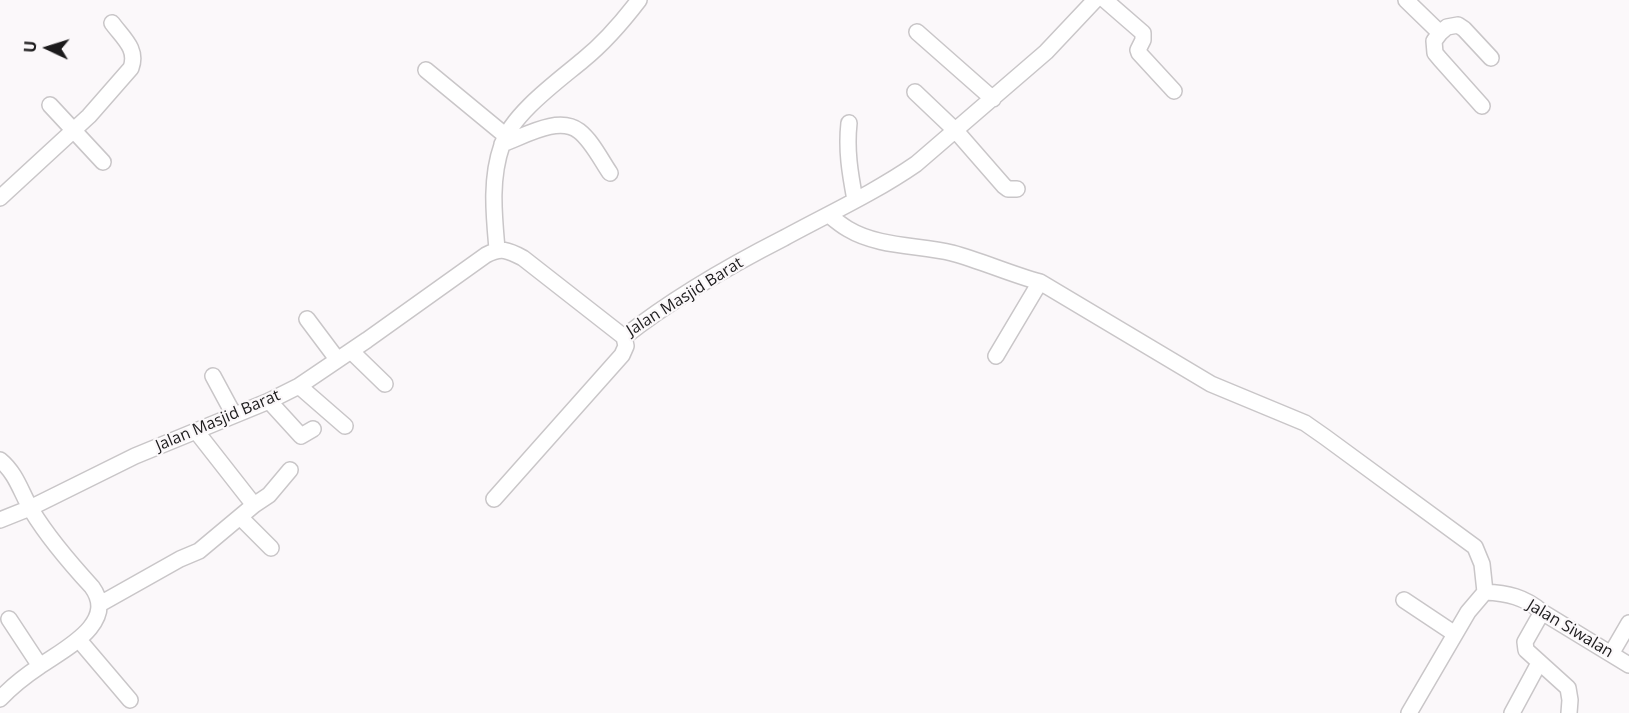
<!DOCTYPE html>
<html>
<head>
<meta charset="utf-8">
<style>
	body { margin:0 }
	#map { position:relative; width:1629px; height:713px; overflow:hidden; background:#fbf8fa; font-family:"Open Sans",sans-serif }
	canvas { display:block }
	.north { position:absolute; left:18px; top:18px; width:60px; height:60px; -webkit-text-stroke:4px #fbf8fa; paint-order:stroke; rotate:274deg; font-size:16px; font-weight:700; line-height:24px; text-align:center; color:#1c1b1c }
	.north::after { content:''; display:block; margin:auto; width:21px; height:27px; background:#1c1b1c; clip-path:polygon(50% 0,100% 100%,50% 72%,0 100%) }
</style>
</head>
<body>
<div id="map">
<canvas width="1629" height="713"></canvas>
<div class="north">U</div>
</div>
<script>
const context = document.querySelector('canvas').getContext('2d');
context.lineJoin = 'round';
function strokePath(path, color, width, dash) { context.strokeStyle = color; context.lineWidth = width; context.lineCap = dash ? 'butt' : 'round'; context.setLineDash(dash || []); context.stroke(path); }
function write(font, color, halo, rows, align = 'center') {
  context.font = font + ' "Open Sans",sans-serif'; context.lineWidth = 4.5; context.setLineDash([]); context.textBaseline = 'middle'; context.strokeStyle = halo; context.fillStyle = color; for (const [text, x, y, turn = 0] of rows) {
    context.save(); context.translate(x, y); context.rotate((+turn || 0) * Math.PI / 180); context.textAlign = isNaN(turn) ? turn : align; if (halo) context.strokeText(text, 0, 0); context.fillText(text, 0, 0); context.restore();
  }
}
const minor = new Path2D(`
	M1105,0L1143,33V40L1138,50L1139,53L1174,91
	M1406,0L1440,33L1434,41L1435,53L1440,59L1482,106
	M917,32L993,99
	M1440,33L1447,27L1458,25L1464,29L1491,58
	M426,70L506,136
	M915,92L956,131L1004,186L1008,189H1017
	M50,105L103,162
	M849,123C846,150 850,173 855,200
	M502,144C523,137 558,115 579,131C592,141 601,160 610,173
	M0,198L89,116L131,68C138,49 123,38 112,23
	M829,215C835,220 841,225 848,229C878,247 918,245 952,253C982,261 1010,274 1040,282L1211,384L1305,423L1325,437L1475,547L1482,564L1485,592
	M497,249C494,215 490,179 502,145C512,114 558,81 583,60C604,43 623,21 639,0
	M307,319L337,359
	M351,351L385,384
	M996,356L1040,282
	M213,376L234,415
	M299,386L345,426
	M269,401L301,436L313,429
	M0,460C17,474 21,493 32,511C49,539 70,563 92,587C118,623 64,649 40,666C25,676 12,686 0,699
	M494,499L622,355L626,346L624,337
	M254,505L269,495L290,470
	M241,518L271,548
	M0,520L30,508L135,456L269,401L299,386L367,340L486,255C501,247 508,250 523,258L624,337C672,299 729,266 784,238C828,214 874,193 916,164L1046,52L1095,0
	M1404,600L1455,634
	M100,604L180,559L199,551L254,505L196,431
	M1542,612L1525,642L1526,650L1568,688L1570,700L1569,713
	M9,619L40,666
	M79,640L130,700
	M1611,654L1629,623
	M1409,713L1468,612L1485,592C1507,593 1525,597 1542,612L1629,665
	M1512,713L1539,663`);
strokePath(minor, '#c9c6c8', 18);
strokePath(minor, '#fff', 15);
write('16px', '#1c1b1c', '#fbf8fa', [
	["Jalan Masjid Barat",685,297,-32],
	["Jalan Masjid Barat",218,421,-23],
	["Jalan Siwalan",1570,629,31]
]);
</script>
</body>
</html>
